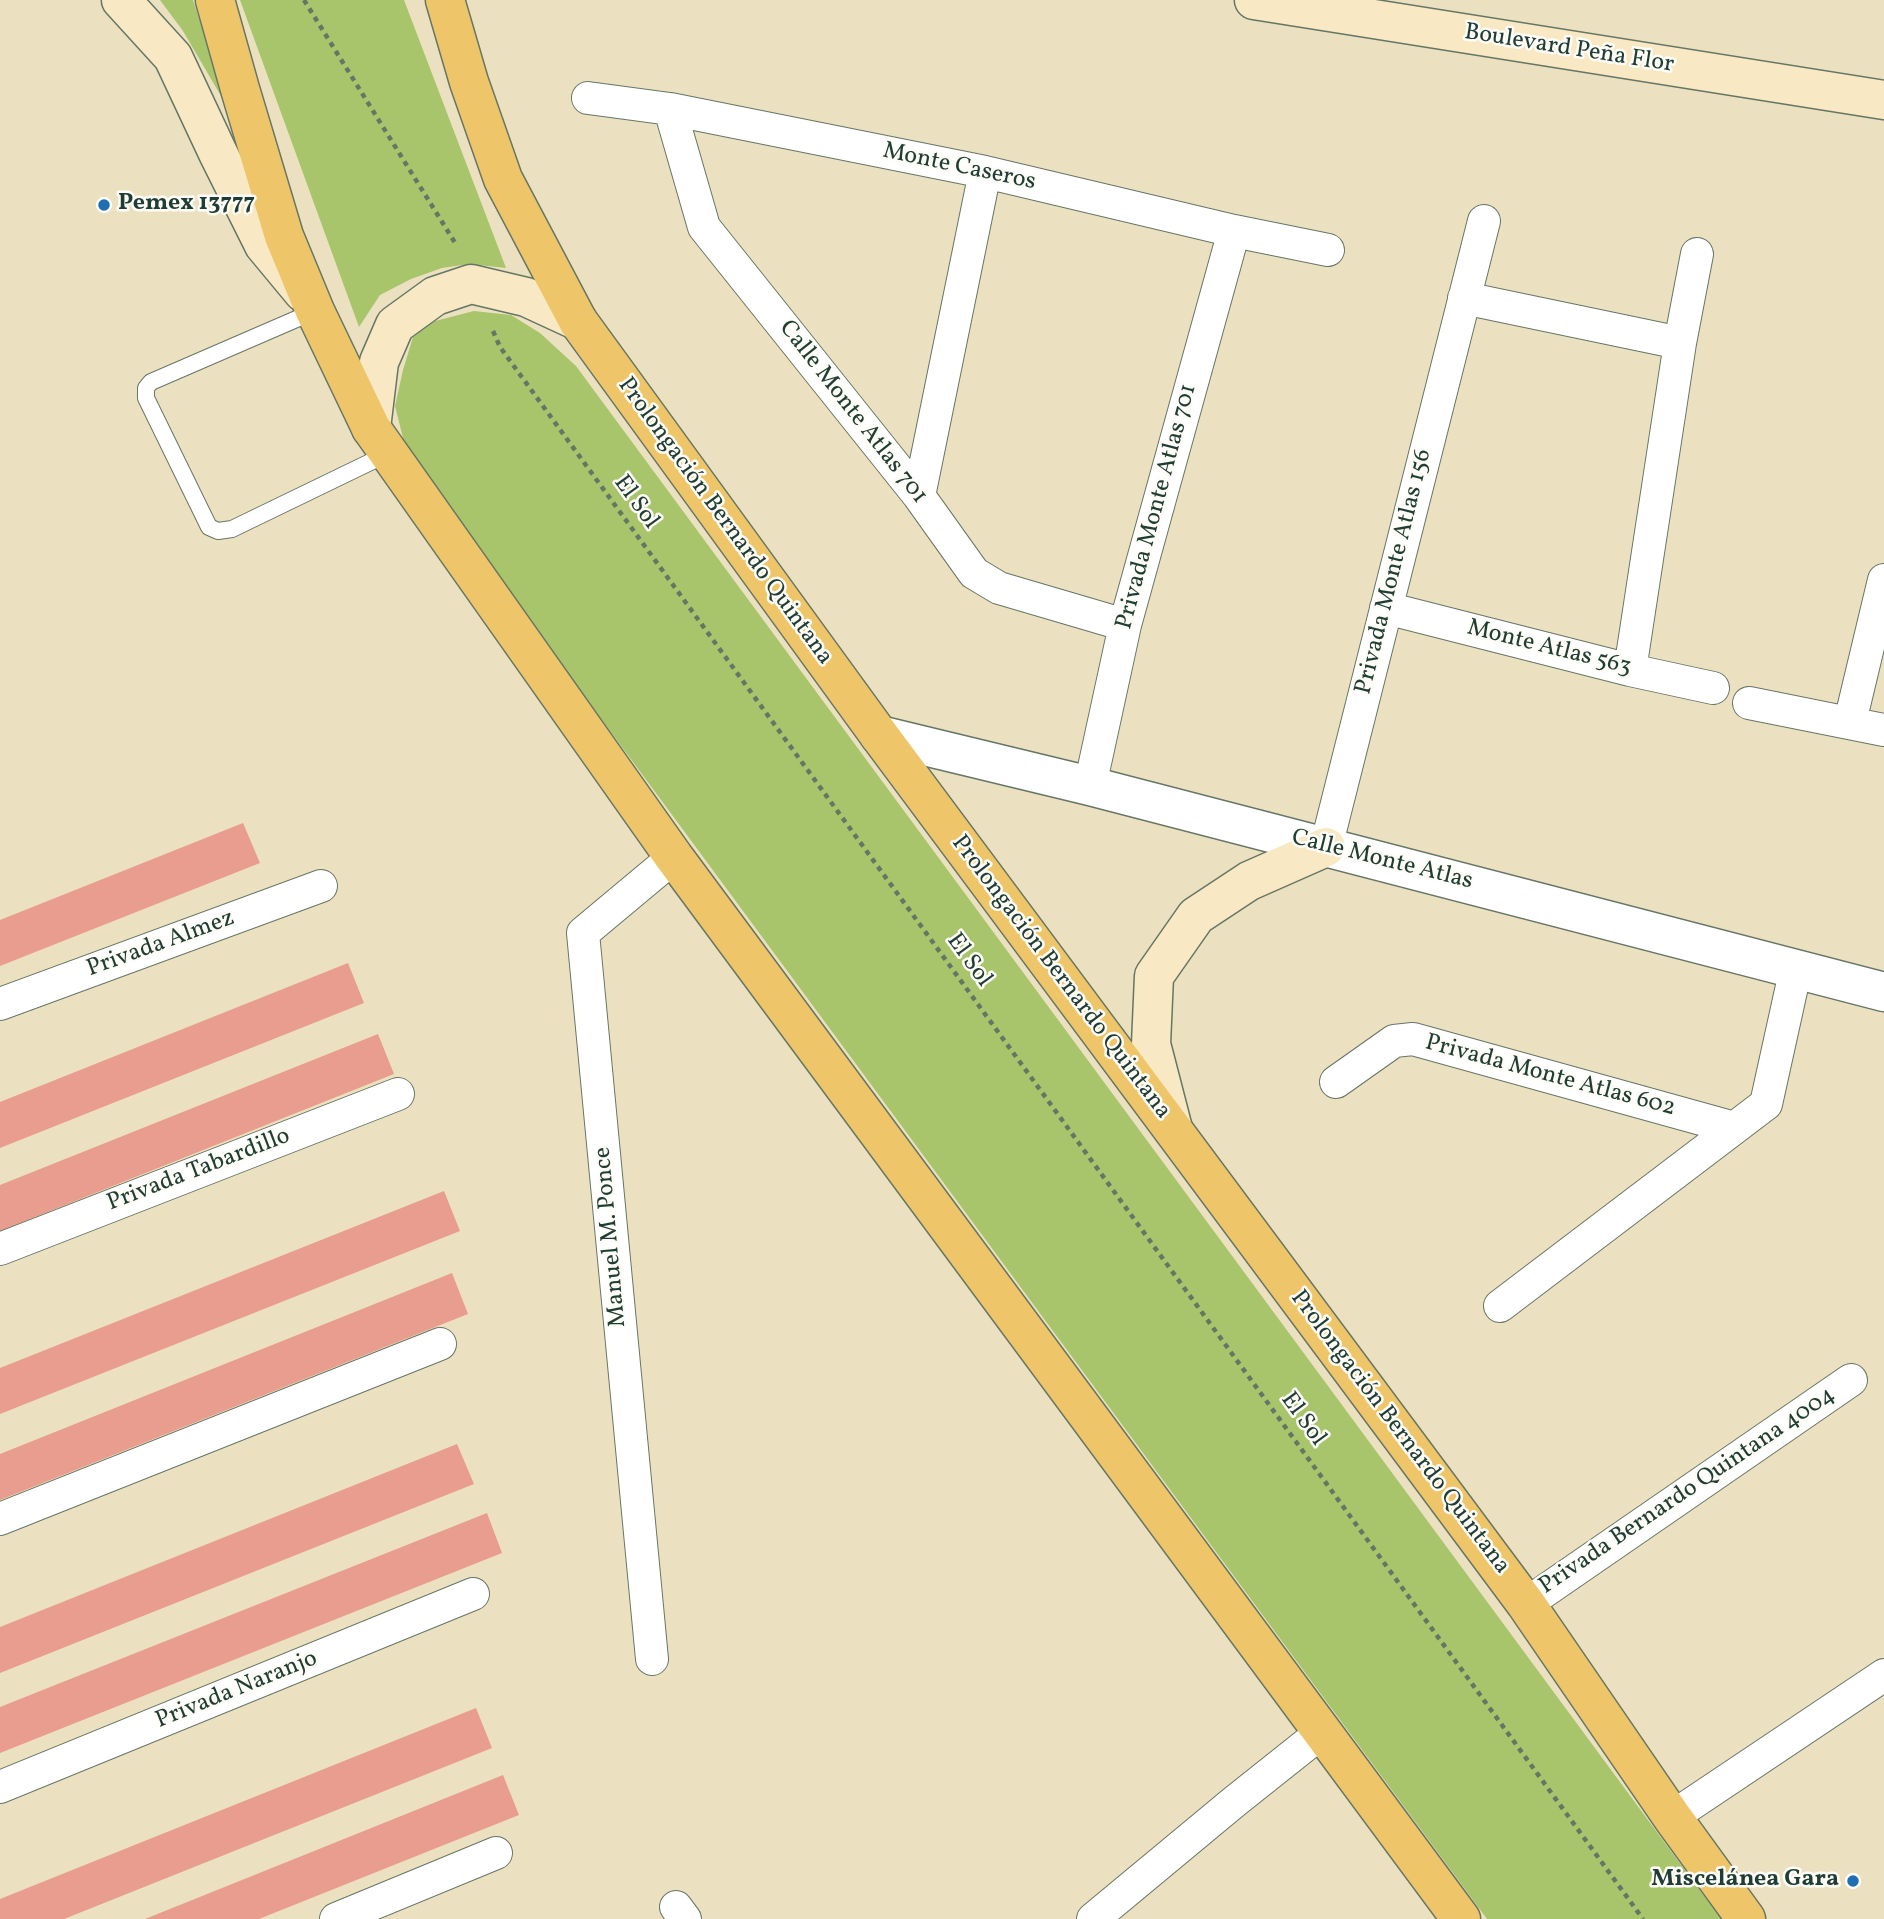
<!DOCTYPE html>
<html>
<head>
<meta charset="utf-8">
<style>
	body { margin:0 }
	canvas { display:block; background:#ebe1c0 }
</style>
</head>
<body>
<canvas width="1884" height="1919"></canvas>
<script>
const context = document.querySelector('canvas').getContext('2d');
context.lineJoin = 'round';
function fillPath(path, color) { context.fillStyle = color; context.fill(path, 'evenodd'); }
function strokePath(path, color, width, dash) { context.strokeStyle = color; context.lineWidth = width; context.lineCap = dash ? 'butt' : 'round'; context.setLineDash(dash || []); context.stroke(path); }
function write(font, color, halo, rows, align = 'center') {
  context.font = font + ' Vollkorn,serif'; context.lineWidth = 5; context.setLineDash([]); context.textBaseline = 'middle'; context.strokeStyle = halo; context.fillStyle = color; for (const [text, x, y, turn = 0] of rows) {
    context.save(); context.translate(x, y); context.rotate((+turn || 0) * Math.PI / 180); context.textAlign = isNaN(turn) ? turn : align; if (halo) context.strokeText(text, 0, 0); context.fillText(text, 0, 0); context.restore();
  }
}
fillPath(new Path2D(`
	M160,0H193L228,108L183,31Z
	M240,0H404L506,268L469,264L442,268L411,279L380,295L359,327Z
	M474,311L511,315L540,333L576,366L1721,1919H1487L416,468L403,438L395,406L403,370L413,337L435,321Z`), '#a8c56c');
fillPath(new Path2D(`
	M243,823L260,863L0,966V920Z
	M348,963L364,1003L0,1148V1102Z
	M378,1034L394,1074L0,1231V1185Z
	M444,1191L460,1231L0,1414V1368Z
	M452,1273L468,1314L0,1500V1454Z
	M457,1444L474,1484L0,1673V1627Z
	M487,1513L502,1553L0,1753V1707Z
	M476,1708L492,1748L64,1919H0V1899Z
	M503,1775L519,1815L259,1919H145Z`), '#e89d8e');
const service = new Path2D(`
	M315,311L151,382L146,388V398L209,527L218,531L232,529L389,453`);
const minor = new Path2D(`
	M588,98L670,109L985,172L1234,231L1328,250
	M670,109L704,227L919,496L974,573L999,588L1125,625
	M1464,298L1680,343
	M919,496L985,172
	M1386,608L1630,670L1713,688
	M1630,670L1680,343L1697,254
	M1749,703L1884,730
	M1850,722L1884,580
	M1090,786L1125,625L1234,231
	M1326,847L1484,221
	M0,1004L321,886
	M1336,1082L1394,1041L1413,1039L1734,1128
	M0,1249L398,1094
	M1500,1306L1766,1104L1796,968
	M0,1519L440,1344
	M1526,1604L1851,1380
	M652,1659L583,933L674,857
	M0,1787L473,1594
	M1672,1817L1884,1675
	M676,1907L685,1919
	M336,1919L496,1853
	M1093,1919L1234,1802L1322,1732`);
const tertiary = new Path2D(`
	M879,735L1090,786L1884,992`);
const secondary = new Path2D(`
	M121,0L173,57L218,153L264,245L303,292
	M1254,0L1884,100
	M371,428L379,362L395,325L435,296L471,284L526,297L578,321
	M1173,1129L1151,1044L1154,976L1196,916L1249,881L1326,847`);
const primary = new Path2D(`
	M215,0L240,89L284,236L315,311L371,428L674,857L1461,1919
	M445,0L469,82L503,179L578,321L879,735L1526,1604L1672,1817L1746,1919`);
strokePath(service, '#667665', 18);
strokePath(minor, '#667665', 34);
strokePath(tertiary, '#667665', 41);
strokePath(secondary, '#667665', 41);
strokePath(primary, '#667665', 41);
strokePath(new Path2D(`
	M304,0L457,246
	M493,331L500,347L1643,1919`), '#667665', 4.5, [5, 5]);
strokePath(service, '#fff', 16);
strokePath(minor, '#fff', 32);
strokePath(tertiary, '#fff', 38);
strokePath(secondary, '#f8e8c3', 38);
strokePath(primary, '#eec569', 38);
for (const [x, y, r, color] of [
	[104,205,7,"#1f6fb2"],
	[1853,1881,7,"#1f6fb2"]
]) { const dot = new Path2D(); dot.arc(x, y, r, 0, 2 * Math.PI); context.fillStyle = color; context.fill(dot); strokePath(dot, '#fdfcf7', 2.5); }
write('24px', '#1f3d34', '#fdfcf7', [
	["Boulevard Peña Flor",1569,50,9],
	["Monte Caseros",959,168,12],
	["Calle Monte Atlas 701",852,413,52],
	["El Sol",635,503,54],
	["Privada Monte Atlas 701",1158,507,-75],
	["Prolongación Bernardo Quintana",724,522,54],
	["Privada Monte Atlas 156",1395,572,-76],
	["Monte Atlas 563",1549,649,14],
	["Calle Monte Atlas",1382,861,14],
	["Privada Almez",161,945,-20],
	["El Sol",968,961,54],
	["Prolongación Bernardo Quintana",1060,978,53],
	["Privada Monte Atlas 602",1550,1077,15],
	["Privada Tabardillo",199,1171,-21],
	["Manuel M. Ponce",612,1237,-95],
	["El Sol",1302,1420,54],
	["Prolongación Bernardo Quintana",1399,1433,53],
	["Privada Bernardo Quintana 4004",1688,1492,-34],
	["Privada Naranjo",237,1691,-22]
]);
write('bold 24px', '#1f3d34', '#fdfcf7', [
	["Pemex 13777",118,205],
	["Miscelánea Gara",1839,1881,"right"]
], 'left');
</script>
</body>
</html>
